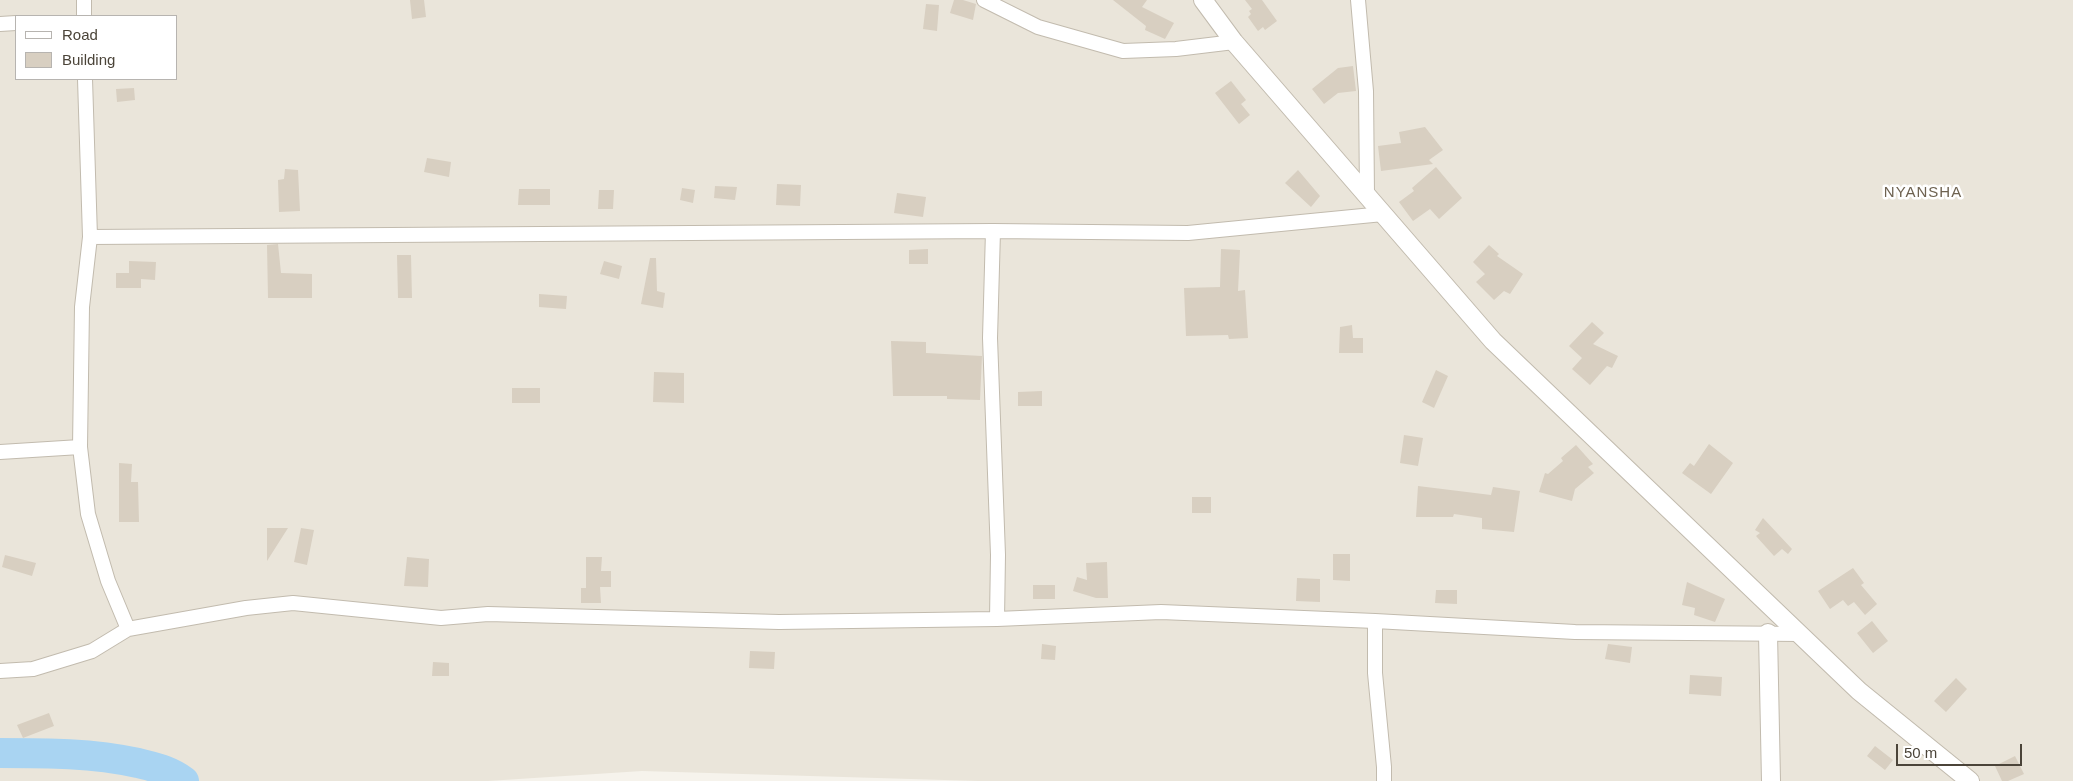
<!DOCTYPE html>
<html>
<head>
<meta charset="utf-8">
<style>
	body { margin:0 }
	#map { position:relative; width:2073px; height:781px; overflow:hidden; background:#f6f3ec; font-family:Arial,sans-serif }
	canvas { display:block }
	.legend { position:absolute; left:15px; top:15px; width:162px; height:65px; box-sizing:border-box; background:#fff; border:1px solid #b7b4b0; margin:0; padding:6px 9px; list-style:none; font-size:15px; color:#4b4439 }
	.legend li { display:flex; align-items:center; gap:10px; height:25px }
	.legend b { width:25px; border:1px solid #b7b4b0 }
	.scale { position:absolute; left:1896px; top:744px; width:126px; height:22px; box-sizing:border-box; border:2px solid #4b4439; border-top:0; padding-left:6px; font-size:15px; line-height:18px; white-space:nowrap; color:#4b4439; -webkit-text-stroke:4px #fff; paint-order:stroke }
</style>
</head>
<body>
<div id="map">
<canvas width="2073" height="781"></canvas>
<ul class="legend">
<li><b style="height:6px;background:#fff"></b>Road</li>
<li><b style="height:14px;background:#d8cfc1"></b>Building</li>
</ul>
<div class="scale">50 m</div>
</div>
<script>
const context = document.querySelector('canvas').getContext('2d');
context.lineJoin = 'round';
function fillPath(path, color) { context.fillStyle = color; context.fill(path, 'evenodd'); }
function strokePath(path, color, width, dash) { context.strokeStyle = color; context.lineWidth = width; context.lineCap = dash ? 'butt' : 'round'; context.setLineDash(dash || []); context.stroke(path); }
function write(font, color, halo, rows, align = 'center') {
  context.font = font + ' Arial,sans-serif'; context.lineWidth = 5; context.setLineDash([]); context.textBaseline = 'middle'; context.strokeStyle = halo; context.fillStyle = color; for (const [text, x, y, turn = 0] of rows) {
    context.save(); context.translate(x, y); context.rotate((+turn || 0) * Math.PI / 180); context.textAlign = isNaN(turn) ? turn : align; if (halo) context.strokeText(text, 0, 0); context.fillText(text, 0, 0); context.restore();
  }
}
fillPath(new Path2D(`
	M0,0H2073V781H978L642,771L488,781H0ZM16,16H176V79H16Z`), '#eae5da');
strokePath(new Path2D(`
	M0,753C47,753 92,753 138,763C157,768 169,770 184,781`), '#a9d4f2', 30);
fillPath(new Path2D(`
	M410,0H424L426,17L412,19Z
	M954,0H963L976,4L973,20L950,13Z
	M1113,0H1147L1142,7L1174,23L1165,39L1145,30L1146,26Z
	M1245,0H1262L1277,21L1265,30L1263,27L1258,31L1248,17L1251,14L1249,11L1252,9Z
	M926,4L939,5L937,31L923,29Z
	M1353,66L1356,91L1338,93L1324,104L1312,89L1338,68Z
	M1231,81L1246,100L1241,104L1250,115L1239,124L1215,93Z
	M134,88L135,100L117,102L116,89Z
	M1425,127L1443,150L1429,160L1433,164L1381,171L1378,146L1401,143L1399,132Z
	M427,158L451,162L449,177L424,172Z
	M1436,167L1462,198L1439,219L1430,209L1413,221L1399,202L1414,191L1412,188Z
	M285,169L298,170L300,211L279,212L278,180L284,179Z
	M1298,170L1320,196L1311,207L1285,183Z
	M777,184L801,185L800,206L776,205Z
	M715,186L737,187L735,200L714,198Z
	M682,188L695,190L693,203L680,200Z
	M519,189H550V205H518Z
	M599,190H614L613,209H598Z
	M897,193L926,197L923,217L894,213Z
	M278,244L281,273L312,274V298H268L267,245Z
	M1489,245L1499,254L1497,256L1523,274L1510,294L1504,291L1494,300L1476,282L1485,274L1473,262Z
	M928,249V264H909V250Z
	M1221,249L1240,250L1238,291L1245,290L1248,338L1229,339L1228,335L1186,336L1184,288L1220,287Z
	M397,255H411L412,298H398Z
	M650,258H656L657,291L665,293L663,308L641,304Z
	M129,261L156,262L155,280L141,279V288H116V273H129Z
	M604,261L622,266L619,279L600,274Z
	M539,294L567,296L566,309L539,307Z
	M1592,322L1604,333L1593,344L1618,356L1612,368L1607,366L1590,385L1572,369L1582,358L1569,346Z
	M1352,325L1353,338H1363V353H1339L1340,327Z
	M891,341L926,342V353L982,356L980,400L947,399V396H893Z
	M1436,370L1448,376L1434,408L1422,402Z
	M654,372L684,373V403L653,402Z
	M512,388H540V403H512Z
	M1042,391V406H1018V392Z
	M1404,435L1423,438L1418,466L1400,463Z
	M1709,444L1733,463L1711,494L1682,473L1690,463L1694,466Z
	M1576,445L1593,464L1588,467L1594,473L1575,489L1572,501L1539,492L1545,473L1548,474L1563,461L1561,458Z
	M119,463L132,464L131,482H138L139,522H119Z
	M1418,486L1491,495L1493,487L1520,491L1514,532L1482,529V518L1454,514L1453,517H1416Z
	M1192,497H1211V513H1192Z
	M1763,518L1792,549L1788,554L1782,549L1774,556L1756,536L1760,533L1755,530Z
	M267,528H288L267,561Z
	M301,528L314,530L307,565L294,562Z
	M1333,554H1350V581L1333,580Z
	M5,555L36,563L32,576L2,567Z
	M407,557L429,559L428,587L404,586Z
	M586,557H602L601,571H611V587H600L601,603H581V588H586Z
	M1107,562L1108,598H1096L1073,591L1077,577L1087,580L1086,563Z
	M1853,568L1864,583L1861,585L1877,604L1865,615L1854,602L1848,606L1843,600L1830,609L1818,591Z
	M1297,578L1320,579V602L1296,601Z
	M1687,582L1725,599L1715,622L1694,615L1695,608L1682,605Z
	M1033,585H1055V599H1033Z
	M1436,590H1457V604L1435,603Z
	M1872,621L1888,641L1873,653L1857,633Z
	M1042,644L1056,646L1055,660L1041,659Z
	M1608,644L1632,647L1630,663L1605,659Z
	M750,651L775,652L774,669L749,668Z
	M433,662L449,663V676H432Z
	M1690,675L1722,677L1721,696L1689,694Z
	M1956,678L1967,689L1946,712L1934,701Z
	M49,713L54,726L23,738L17,725Z
	M1875,746L1893,760L1885,770L1867,756Z
	M2015,756L2024,774L2008,781H2002L1995,766Z`), '#d8cfc1');
const minor = new Path2D(`
	M984,0L1038,27L1123,51L1176,49L1234,42
	M1358,0L1366,91L1367,195
	M84,16V0
	M0,24L16,23
	M85,79L90,237L82,307L80,447L88,514L108,581L128,629L246,608L293,603L441,618L488,614L779,622L997,619L1161,612L1375,621
	M993,231L990,338L998,555L997,619
	M90,237L993,231L1188,233L1383,214
	M0,452L80,447
	M0,671L33,669L92,651L128,629
	M1384,781V767L1375,673V621L1575,632L1800,634`);
const tertiary = new Path2D(`
	M1203,0L1234,42L1493,341L1859,691L1970,781
	M1768,633L1771,781`);
strokePath(minor, '#c2bbae', 16);
strokePath(tertiary, '#c2bbae', 20);
strokePath(minor, '#fff', 14);
strokePath(tertiary, '#fff', 18);
context.letterSpacing = '1px';
write('15px', '#6e6250', '#fff', [
	["NYANSHA",1923,193]
]);
context.letterSpacing = '0px';
</script>
</body>
</html>
